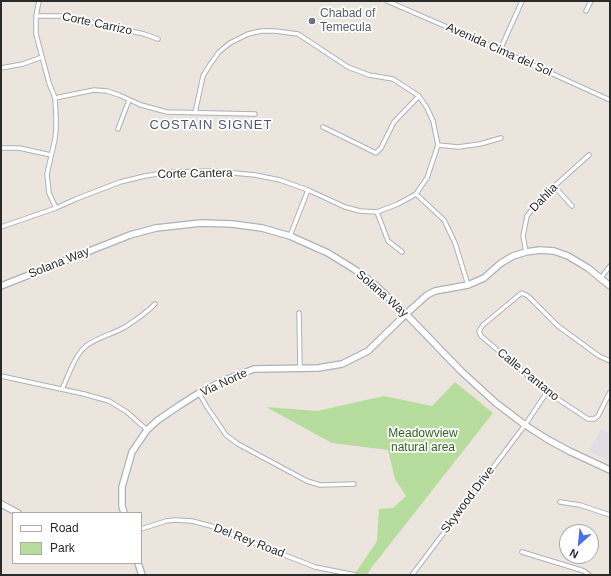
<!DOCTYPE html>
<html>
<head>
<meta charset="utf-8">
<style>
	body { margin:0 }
	#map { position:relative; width:611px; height:576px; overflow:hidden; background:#ebe5de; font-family:Arial,sans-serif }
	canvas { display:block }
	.frame { position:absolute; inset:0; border:2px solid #2a2a2a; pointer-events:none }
	.legend { position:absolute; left:12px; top:512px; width:130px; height:52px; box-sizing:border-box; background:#fff; border:1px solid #aaa; margin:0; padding:5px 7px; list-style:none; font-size:12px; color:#2a2a2a }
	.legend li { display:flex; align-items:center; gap:8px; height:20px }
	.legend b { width:20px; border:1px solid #aaa }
	.north { position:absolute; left:559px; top:524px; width:40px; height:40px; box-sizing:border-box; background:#fff; border:1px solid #aaa; border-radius:50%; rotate:207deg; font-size:11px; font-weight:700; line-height:16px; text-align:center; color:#2a2a2a }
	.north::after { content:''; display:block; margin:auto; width:14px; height:18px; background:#4b6eeb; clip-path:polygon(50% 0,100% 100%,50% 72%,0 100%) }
</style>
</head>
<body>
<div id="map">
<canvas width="611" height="576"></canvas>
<div class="frame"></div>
<ul class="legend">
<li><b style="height:5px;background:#fff"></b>Road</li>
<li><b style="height:11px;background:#b6dd9e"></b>Park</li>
</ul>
<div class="north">N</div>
</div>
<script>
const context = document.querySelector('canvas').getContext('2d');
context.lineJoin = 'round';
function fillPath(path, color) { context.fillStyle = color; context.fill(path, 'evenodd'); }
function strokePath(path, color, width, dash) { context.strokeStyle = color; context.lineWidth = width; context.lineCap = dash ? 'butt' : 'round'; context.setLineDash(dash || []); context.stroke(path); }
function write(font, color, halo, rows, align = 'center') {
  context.font = font + ' Arial,sans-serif'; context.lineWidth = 3.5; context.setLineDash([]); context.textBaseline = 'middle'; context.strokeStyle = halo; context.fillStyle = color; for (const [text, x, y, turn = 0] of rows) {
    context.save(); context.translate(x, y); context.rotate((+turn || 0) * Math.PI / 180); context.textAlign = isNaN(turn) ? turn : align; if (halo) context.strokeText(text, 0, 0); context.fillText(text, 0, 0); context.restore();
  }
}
fillPath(new Path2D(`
	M601,429L610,433V457L608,460L589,451Z`), '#dfdee4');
fillPath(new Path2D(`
	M455,382L493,413L372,567L367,575H354L377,541L379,509L393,508L406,496L395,479L388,450L332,443L266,407L317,411L384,396L432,406Z`), '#b6dd9e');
const street = new Path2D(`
	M39,1L36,16V34L49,83L55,98L56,118V129L55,139L47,174L49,193L56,208
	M387,1L500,50L610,100
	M586,11L591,1
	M36,16H63L144,34L158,39
	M500,50L522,1
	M1,68L23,64L42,57
	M55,98L94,90L107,91L119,95L141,105L167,112L255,114
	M323,127L376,153L381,148L394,122L419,96
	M118,129L129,100
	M438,145L458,147L480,144L501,138
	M1,148H19L51,155
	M554,186L572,206
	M416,194L444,220L455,243L468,285
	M377,212L388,241L402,252
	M1,227L56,208L76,199L120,182L145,176L170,172L212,171L255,175L280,180L308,190L345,207L360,211L377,212L398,204L416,194L427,178L438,145L433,121L427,108L419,96L393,79L369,75L348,67L298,34L275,31H261L248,34L230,43L219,52L211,63L203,76L195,113
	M290,236L308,190
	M526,252L523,236L527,216L540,199L589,155
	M600,279L610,266
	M299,313L300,368
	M610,361L599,356L558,326L528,296L522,293L519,295L483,325L479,331L481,336L547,392L588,419H594L598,416L610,392
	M1,376L84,394L109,401L127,412L147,430
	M62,389C69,375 74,356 86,346C98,337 113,334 125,327C136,320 146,313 155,304
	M199,393L207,407L226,435L238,444L307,481L320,485L354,484
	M560,502L580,505L610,515
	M141,529L166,521L175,520L192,521L211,526L315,567L355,575
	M522,552L584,571L589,575
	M412,575L525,425L547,392`);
const secondary = new Path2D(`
	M1,286L130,235L156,228L201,223L232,224L262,228L290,236L328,253L354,269L374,284L406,314L461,371L496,403L525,425L547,439L569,451L610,470
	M1,504L18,513
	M124,513L122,506V487L132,452L147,430L158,420L180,405L199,393L225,380L254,369L318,368L342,364L368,351L406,314L427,295L435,291L468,285L484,278L501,263L513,256L526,252L540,250L554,251L568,256L588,268L610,286
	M138,563L142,575`);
strokePath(street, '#aeb0ba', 5.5);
strokePath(secondary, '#aeb0ba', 8);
strokePath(street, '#fff', 3.5);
strokePath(secondary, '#fff', 5.5);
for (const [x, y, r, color] of [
	[312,21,4,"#6b7280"]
]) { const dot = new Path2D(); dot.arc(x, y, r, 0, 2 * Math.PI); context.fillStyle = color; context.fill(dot); strokePath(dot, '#fff', 1.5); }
write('12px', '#5b616d', '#fff', [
	["Chabad of",320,14],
	["Temecula",320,28]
], 'left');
write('12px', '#2a2a2a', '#fff', [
	["Corte Carrizo",97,24,12],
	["Avenida Cima del Sol",499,50,24],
	["Corte Cantera",195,174,-1],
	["Dahlia",544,198,-46],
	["Solana Way",59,263,-22],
	["Solana Way",382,294,41],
	["Calle Pantano",528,375,39],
	["Via Norte",224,383,-25],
	["Skywood Drive",468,500,-53],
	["Del Rey Road",249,541,21]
]);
write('12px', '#306220', '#fff', [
	["Meadowview",423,434],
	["natural area",423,448]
]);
context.letterSpacing = '1px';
write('13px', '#4e5778', '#fff', [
	["COSTAIN SIGNET",211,125]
]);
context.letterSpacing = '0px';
</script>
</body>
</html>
